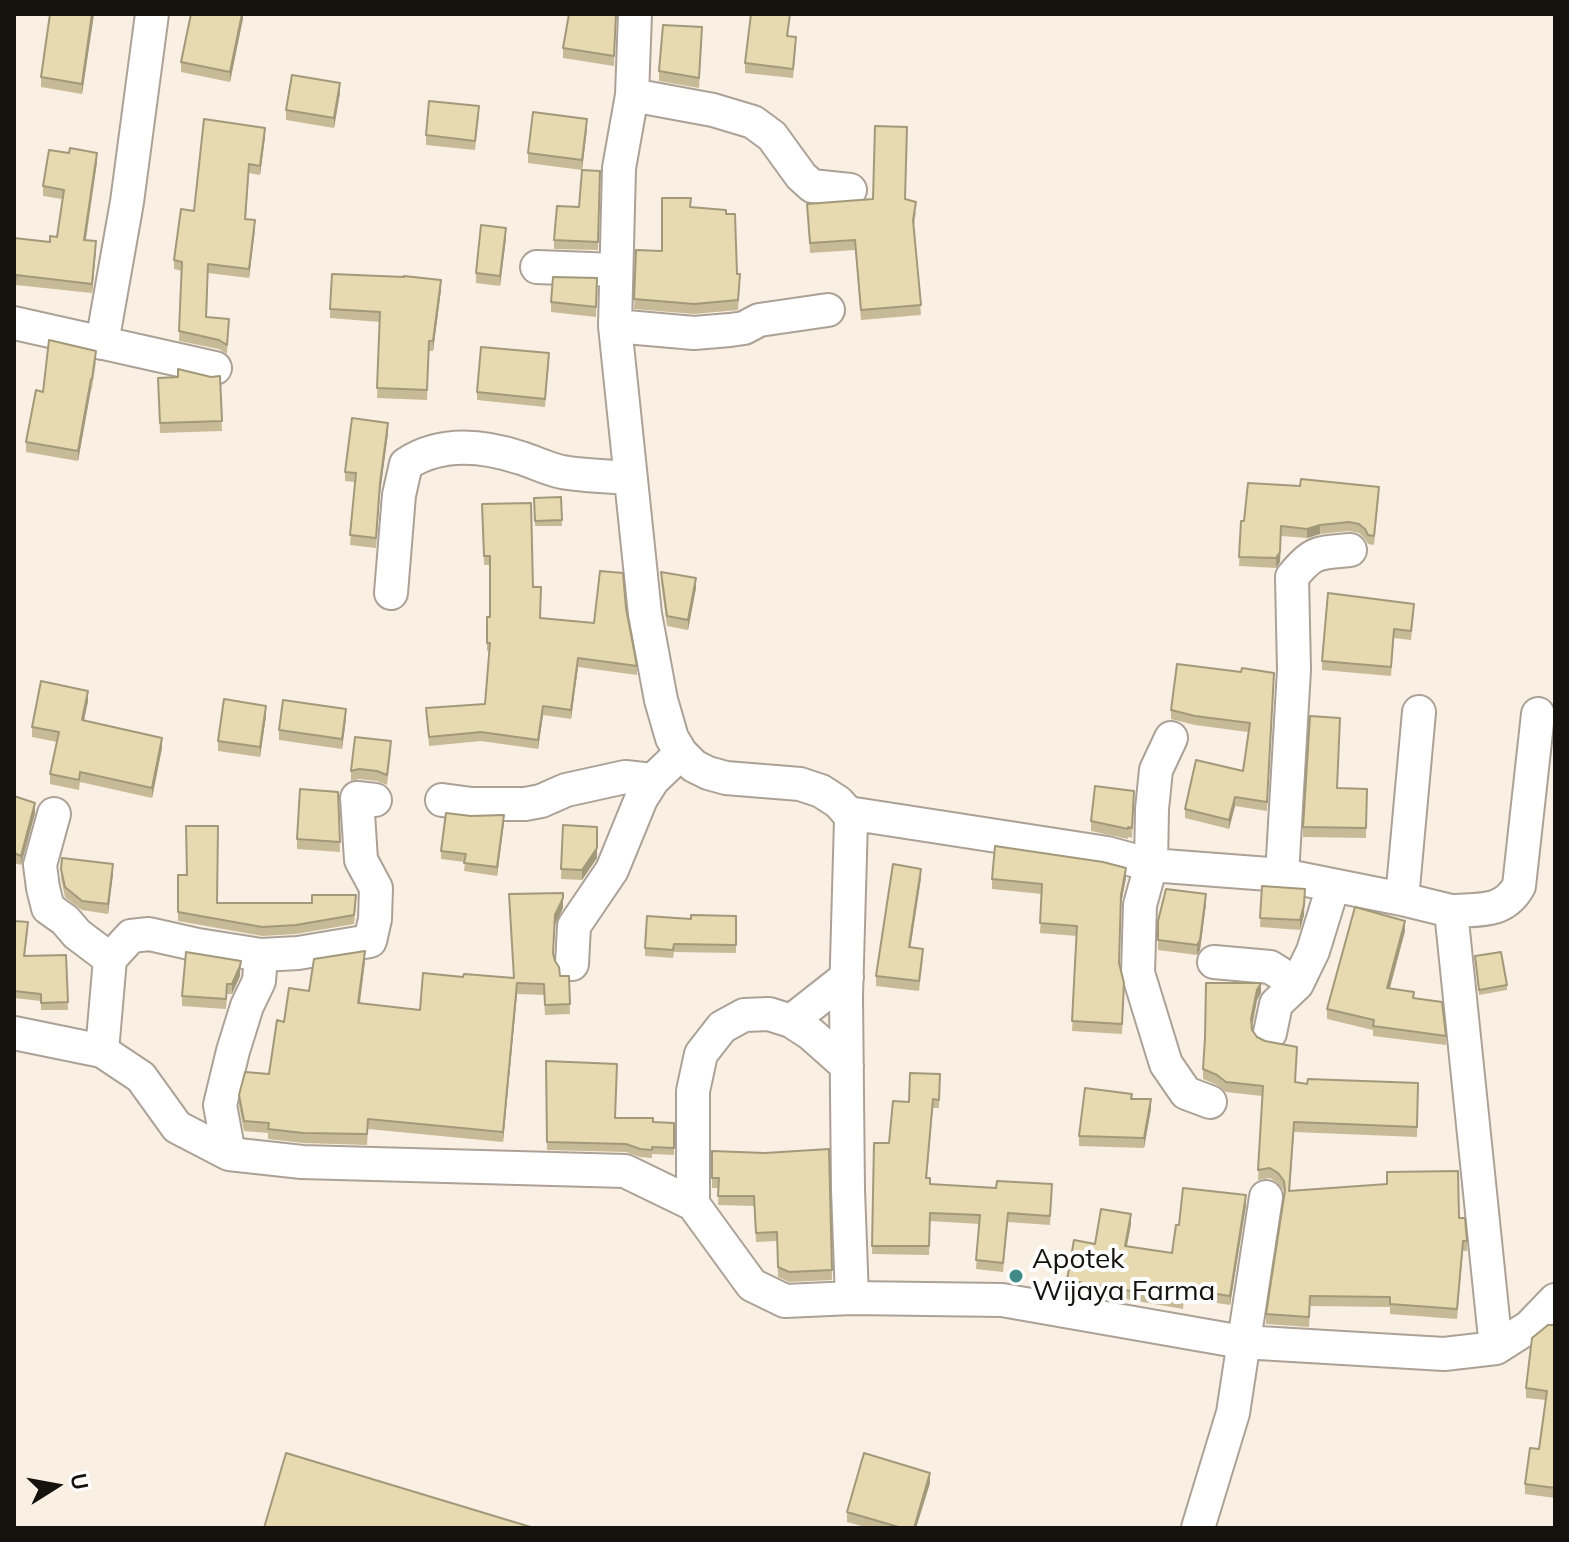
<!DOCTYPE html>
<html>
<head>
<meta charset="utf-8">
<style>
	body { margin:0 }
	#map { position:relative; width:1569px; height:1542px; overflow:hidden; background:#faefe3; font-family:Mulish,sans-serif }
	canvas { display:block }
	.frame { position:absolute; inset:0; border:16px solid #15120e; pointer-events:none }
	.north { position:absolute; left:16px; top:1446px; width:80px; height:80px; -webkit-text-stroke:6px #fefefe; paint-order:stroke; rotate:79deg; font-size:22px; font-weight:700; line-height:32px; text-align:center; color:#15120e }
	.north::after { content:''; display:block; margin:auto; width:28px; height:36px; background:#15120e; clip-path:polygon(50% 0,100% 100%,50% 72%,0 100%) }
</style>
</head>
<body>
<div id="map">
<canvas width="1569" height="1542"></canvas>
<div class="frame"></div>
<div class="north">U</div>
</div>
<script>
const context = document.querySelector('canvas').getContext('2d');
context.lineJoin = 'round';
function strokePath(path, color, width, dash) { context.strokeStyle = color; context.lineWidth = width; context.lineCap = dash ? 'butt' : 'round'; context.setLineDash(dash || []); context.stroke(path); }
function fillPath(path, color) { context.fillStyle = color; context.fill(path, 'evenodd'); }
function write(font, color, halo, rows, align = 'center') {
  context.font = font + ' Mulish,sans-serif'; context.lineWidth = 8; context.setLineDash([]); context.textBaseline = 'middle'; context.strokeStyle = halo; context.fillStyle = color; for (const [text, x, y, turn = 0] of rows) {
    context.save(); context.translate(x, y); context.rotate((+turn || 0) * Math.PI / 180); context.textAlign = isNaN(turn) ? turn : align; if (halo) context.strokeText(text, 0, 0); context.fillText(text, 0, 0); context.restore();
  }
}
const minor = new Path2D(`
	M635,14L632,95L619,168L615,326L645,614L661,700L672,738L681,753L694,766L708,773L726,778L800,784L821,791L838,802L848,813L851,820L846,997L848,1190L852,1298
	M632,95L713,110L753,122L772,136L801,176L812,186L850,190
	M537,267L616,270
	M14,323L215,368
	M615,326L694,333L730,330L744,328L759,320L828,310
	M102,343L127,202L152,14
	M391,593L399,495L406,464C441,441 482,445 521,458C534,462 548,469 562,472C584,476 609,476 631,478
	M1171,738L1156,770L1152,809L1151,865L1140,905L1138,973L1166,1064L1186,1093L1210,1102
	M442,800L472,804H525L541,801L566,790L625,777L653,780
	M848,813L1107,853L1151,865L1282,875L1402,899L1451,911L1496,1348
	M54,814L40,865L43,888L48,908L65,920L77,934L110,959
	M1282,875L1294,670L1292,577C1313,551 1317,553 1350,550
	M1402,899L1419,712
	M1451,911C1479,909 1503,914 1519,886L1538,714
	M1214,962L1270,967L1297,984
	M572,964L574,926L612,870L641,799L653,780L681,753
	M791,1021L847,977
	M14,1033L102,1051L141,1077L177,1127L229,1154L302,1162L625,1171L693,1204L752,1285L785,1301L852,1298L1002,1300L1242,1342L1444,1354L1496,1348L1529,1327L1555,1300
	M1270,1033L1276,1004L1297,984L1313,951L1333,886
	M102,1051L110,959L131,936L149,934L198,945L261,955L298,953L370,941L375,919L376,888L361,860L357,798L375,800
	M229,1154L220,1105L233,1051L247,1006L259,981L261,955
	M693,1204V1091L701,1054L722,1027L744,1015L769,1014L791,1021L811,1034L847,1066
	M1198,1528L1233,1413L1266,1197`);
strokePath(minor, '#aca196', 36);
strokePath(minor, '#fff', 32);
fillPath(new Path2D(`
	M50,14H94L82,94L41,87V77Z
	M243,14L230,82L181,72V62Z
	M616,14L614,66L563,58V48Z
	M790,14L788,37L796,47L793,78L745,73V63Z
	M702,37L699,88L659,81V71Z
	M340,93L334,128L286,120V110Z
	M479,116L475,150L426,145V135Z
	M587,129L582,170L600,171L598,250L554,249V240L579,207L582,170L528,163V153Z
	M265,137L260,175L249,173L246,219L255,229L249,278L208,273L207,317L229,319L227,354L219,349L179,341L182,271L174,269V260Z
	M97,162L86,240L96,250L92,293L16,285L14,300V238L50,242L57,237L62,199L43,196V186Z
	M905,200L916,212L914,226L921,315L861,320L855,250L810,253L807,204Z
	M691,208L737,274L740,284L738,310L694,314L634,309L636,250L662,251Z
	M506,238L500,286L476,283V273Z
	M597,278L596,317L551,312V302Z
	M441,290L433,351H429L427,400L377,398L380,322L330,318V309Z
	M96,361L92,389H91L78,461L26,452V442L43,392Z
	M549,362L545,407L477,400V392Z
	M220,376L222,431L160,433L158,378Z
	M388,433L380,493L376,548L350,545L355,482L345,481V472Z
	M561,497L562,526H535L534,498Z
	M1379,497L1374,545L1368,544L1365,539L1359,533L1349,531L1320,534L1307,538L1281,536L1280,562L1276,568L1239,566L1241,521Z
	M482,504L533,587L540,618L594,623L626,608L637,666V675L578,667L571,719L543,715L538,749L481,741L429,746L426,708L485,704L489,651H487V643L490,617V565H484Z
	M661,572L696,588L688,630L667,626L661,582Z
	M1414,613L1411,640L1394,638L1391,676L1322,670V661Z
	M1241,672L1274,673L1267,811L1235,806L1229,829L1185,818V809L1243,771L1248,732L1195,725L1171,719V710Z
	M88,701L84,720L162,748L152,798L80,782L79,790L50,784V774L57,742L32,737V727Z
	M266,716L260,757L218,751V741Z
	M346,719L342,749L279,740V730Z
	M391,751L387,785L377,781L359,779L351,781V771Z
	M1338,788L1367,789L1366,838L1303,837V827Z
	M1134,791L1132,838L1128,837V839L1091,831V821Z
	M338,792L340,852L297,849V839Z
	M14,796L35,813L21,865L14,863Z
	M504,823L497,876L464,871L465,862L441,859V851Z
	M563,825L597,858L582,880L561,879Z
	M61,869L113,874L108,914L82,910L65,897L61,879Z
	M178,875L217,903L356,904L354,924L296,934L262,936L178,921Z
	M921,878L910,948L923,959L919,991L876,986V976Z
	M1126,878L1121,904L1119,964L1124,993L1122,1034L1072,1031L1077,936L1040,933L1042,894L992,889V879Z
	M1262,886L1304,915L1300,930L1260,927Z
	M1206,904L1200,950L1197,955L1158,950V921Z
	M563,908L555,925L553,955L560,976H569L570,1014L545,1015L544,995L517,994L503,1142L368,1129L367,1145L303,1143L268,1139V1133L244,1131L239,1106V1095L269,1074L284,1022L309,991L365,961L360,1004L420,1010L463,977L513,978Z
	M736,916V953L674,952L673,958L645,956V948L691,919Z
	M14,921L28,930L25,956L66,955L68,1010H41V1001L14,998Z
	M1405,931L1390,988L1414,998L1446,1036V1045L1373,1036V1030L1327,1019V1009Z
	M1475,956L1507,985V990L1479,995Z
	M241,961L240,976L232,994H227L226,1009L182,1006V996Z
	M1261,993L1257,1000L1252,1030L1296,1082L1307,1084L1418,1083L1417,1137L1294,1132L1290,1191L1459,1218L1467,1241V1251H1463L1457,1319L1390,1314V1307L1310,1306L1309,1327L1266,1324V1314L1284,1194V1191L1278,1183L1270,1178L1258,1180L1262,1096L1226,1092L1217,1085L1203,1079V1069Z
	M546,1061L615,1118L653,1122L674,1123V1155L652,1154V1158L640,1157L626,1152L547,1150Z
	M940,1074L939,1108H933L927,1178L930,1184L1052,1193L1050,1225L1008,1222L1003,1272L976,1269L979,1224L930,1221L929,1255L872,1254L874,1143H889L909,1102Z
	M1132,1099L1151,1109L1144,1148L1079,1146V1136Z
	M829,1149L832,1280L789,1282L778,1277L777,1241L756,1242L754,1206L718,1205L719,1188H712V1151L765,1153Z
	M1246,1205L1230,1305L1184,1298L1183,1309L1067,1289V1280L1095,1244L1131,1224L1127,1246L1172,1253L1179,1225Z
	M1555,1325V1498L1525,1494V1484L1539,1449L1546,1400L1526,1398V1388Z
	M930,1483L916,1528H869L847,1522V1512Z`), '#c7bb97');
fillPath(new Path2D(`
	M92,14H94L82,94V84Z
	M242,14H243V19L230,82V72Z
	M340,83V93L334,128V118Z
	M587,119V129L582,170V160Z
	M265,128V137L260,175V166Z
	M97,153V162L84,249V240Z
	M255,220V229L249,278V269Z
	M506,228V238L500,286V276Z
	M96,241V250L92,293V284Z
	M441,280V290L433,351V341Z
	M91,379V389L78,461V451Z
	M388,423V433L380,493L376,548L380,483Z
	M1320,525V534L1307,538V529Z
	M1281,536L1280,562L1276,568V558Z
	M696,578V588L688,630V620Z
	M578,658V667L571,719V710Z
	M88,691V701L82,730V720Z
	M266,706V716L260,757V747Z
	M543,706V715L538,749V740Z
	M346,709V719L342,749V739Z
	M162,738V748L152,798V788Z
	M1235,797V806L1229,829V820Z
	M35,803V813L21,865V856Z
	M504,815V823L497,876V867Z
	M597,827V858L582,880V870Z
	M113,864V874L108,914V904Z
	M1126,868V878L1121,904V895Z
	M921,869V878L909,957V947Z
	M1305,889L1304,915L1300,930V920Z
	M1206,894V904L1200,950L1197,955V945Z
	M563,898V908L555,925V915Z
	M1405,921V931L1387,998V988Z
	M365,951V961L358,1014V1003Z
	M240,966V976L232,994V984Z
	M517,983V994L503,1142V1132Z
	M1261,983V993L1257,1000L1251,1029V1019L1257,990Z
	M1151,1099V1109L1144,1148V1138Z
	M1246,1195V1205L1230,1305V1296Z
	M1131,1214V1224L1125,1255V1246Z
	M930,1473V1483L916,1528H914Z`), '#a2997b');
const building = new Path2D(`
	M50,14H92L82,84L41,77Z
	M191,14H242L230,72L181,62Z
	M569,14H616L614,56L563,48Z
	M751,14H790L787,36L796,37L793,69L745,63Z
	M663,25L702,27L699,78L659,71Z
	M292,75L340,83L334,118L286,110Z
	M429,101L479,106L475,141L426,135Z
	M533,112L587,119L582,160L528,153Z
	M204,119L265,128L260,166L249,164L245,219L255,220L249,269L208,264L206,317L229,319L227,345L219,340L179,331L182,262L174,260L181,209L194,211Z
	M875,126L907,127L905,199L916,202L913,220L921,305L861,310L855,240L810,243L807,204L873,199Z
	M70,148L97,153L84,240L96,241L92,284L16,275L14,290V238L50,242V236L57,237L64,190L43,186L49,150L69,153Z
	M582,170L600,171L598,242L554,240L557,206L579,207Z
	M662,198H691L690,207L726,210V214H735L737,274H740L738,300L694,304L634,299L636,250L662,251Z
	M481,225L506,228L500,276L476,273Z
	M332,274L404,277V276L441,280L433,341H429L427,390L377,388L380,312L330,309Z
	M553,277L597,278L596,307L551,302Z
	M49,340L96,351L92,379H91L78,451L26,442L36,390L43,392Z
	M481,347L549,353L545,399L477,392Z
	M178,369L211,377L220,376L222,421L160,423L158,378L178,377Z
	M352,418L388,423L380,483L376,538L350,535L356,473L345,472Z
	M1301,479L1379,487L1374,536L1368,535L1365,529L1359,524L1349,522L1320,525L1307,529L1281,526L1280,552L1276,558L1239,557L1241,521H1244L1248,483L1300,486Z
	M561,497L562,520L535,521L534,498Z
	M531,503L533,587H541L540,618L594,623L600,571L623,573L626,608L637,666L578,658L571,710L543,706L538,740L481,732L429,737L426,708L485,704L490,643H487V617H490V556H484L482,504Z
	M661,572L696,578L688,620L667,616Z
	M1328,593L1414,604L1411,631L1394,629L1391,667L1322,661Z
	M1177,664L1241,672L1242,668L1274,673L1267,802L1235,797L1229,820L1185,809L1196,760L1243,771L1250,723L1195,716L1171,710Z
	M41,681L88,691L82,720L162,738L152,788L80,772L79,780L50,774L59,732L32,727Z
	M224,699L266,706L260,747L218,741Z
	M283,700L346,709L342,739L279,730Z
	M1310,716L1340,718L1337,788L1367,789L1366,828L1303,827Z
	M355,737L391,741L387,775L377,771L359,769L351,771Z
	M1095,786L1134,791L1132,828L1128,827V829L1091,821Z
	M300,789L338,792L340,842L297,839Z
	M14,796L35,803L21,856L14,853Z
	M446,813L471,816L504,815L497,867L464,863L466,854L441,851Z
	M563,825L597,827V848L582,870L561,869Z
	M186,826H218L217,903H312V895H356L354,915L296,925L262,927L178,912V875H187Z
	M995,846L1103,862L1126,868L1121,895L1119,963L1124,983L1122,1024L1072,1021L1077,926L1040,923L1042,884L992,879Z
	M62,858L113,864L108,904L82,901L65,887L61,869Z
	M893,864L921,869L909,947L923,949L919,981L876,976Z
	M1262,886L1305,889L1304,905L1300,920L1260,918Z
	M1166,889L1206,894L1200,940L1197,945L1158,940V921Z
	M563,893V898L555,915L553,953L555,961L559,967L560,976H569L570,1004L545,1005L544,984L517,983L503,1132L368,1119L367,1134L303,1133L268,1129L269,1123L244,1121L239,1095L245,1072L269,1074L277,1020L284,1022L289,988L309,991L314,959L365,951L358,1003L420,1010L423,973L463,977L464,974L514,978L509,894Z
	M1355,907L1405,921L1387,988L1414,992L1413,998L1442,1002L1446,1036L1373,1026L1374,1020L1327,1009Z
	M691,915L736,916V945L674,944L673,950L645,948L647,916L691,919Z
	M14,921L28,922L24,956L66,955L68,1002L41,1003V994L14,991Z
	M186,952L241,961L240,966L232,984H227L226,999L182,996Z
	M1501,952L1507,985L1479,990L1475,956Z
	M1206,983H1261L1257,990L1251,1019L1252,1030L1257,1037L1265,1041L1297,1047L1295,1082L1307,1084L1308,1079L1418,1083L1417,1127L1294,1122L1289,1191L1387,1184V1172L1458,1171L1459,1218H1465L1467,1241H1463L1457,1309L1390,1304V1297L1310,1296L1309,1317L1266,1314L1285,1190L1284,1181L1278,1173L1270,1168L1258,1170L1263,1086L1226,1082L1217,1075L1203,1069L1205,1038Z
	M546,1061L617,1064L615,1118H653V1122L674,1123V1148L652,1147V1150L640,1149L626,1144L547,1142Z
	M910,1073L940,1074L939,1100L933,1099L926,1178H930V1184L996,1188L997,1181L1052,1184L1050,1216L1008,1213L1003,1263L976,1260L980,1215L930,1213L929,1246H872L874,1143H889L893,1101L909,1102Z
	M1085,1088L1132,1094L1131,1099H1151L1144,1138L1079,1136Z
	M829,1149L832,1270L789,1272L778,1267L777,1232L756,1233L754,1196H718L719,1178H712V1151L765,1153Z
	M1183,1188L1246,1195L1230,1296L1184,1289L1183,1300L1067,1280L1074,1240L1095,1244L1101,1209L1131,1214L1125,1246L1172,1253L1176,1225H1179Z
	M1548,1325H1555V1488L1525,1484L1530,1448L1539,1449L1547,1391L1526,1388L1532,1338Z
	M286,1453L534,1528H264Z
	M864,1453L930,1473L914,1528H902L847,1512Z`);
fillPath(building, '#e7dab0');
strokePath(building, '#a2997b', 2);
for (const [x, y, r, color] of [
	[1016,1276,8,"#428a8a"]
]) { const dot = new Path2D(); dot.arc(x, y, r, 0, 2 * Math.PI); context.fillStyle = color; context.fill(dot); strokePath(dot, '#fefefe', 3); }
write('28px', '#15120e', '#fefefe', [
	["Apotek",1032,1260],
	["Wijaya Farma",1032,1292]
], 'left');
</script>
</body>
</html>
